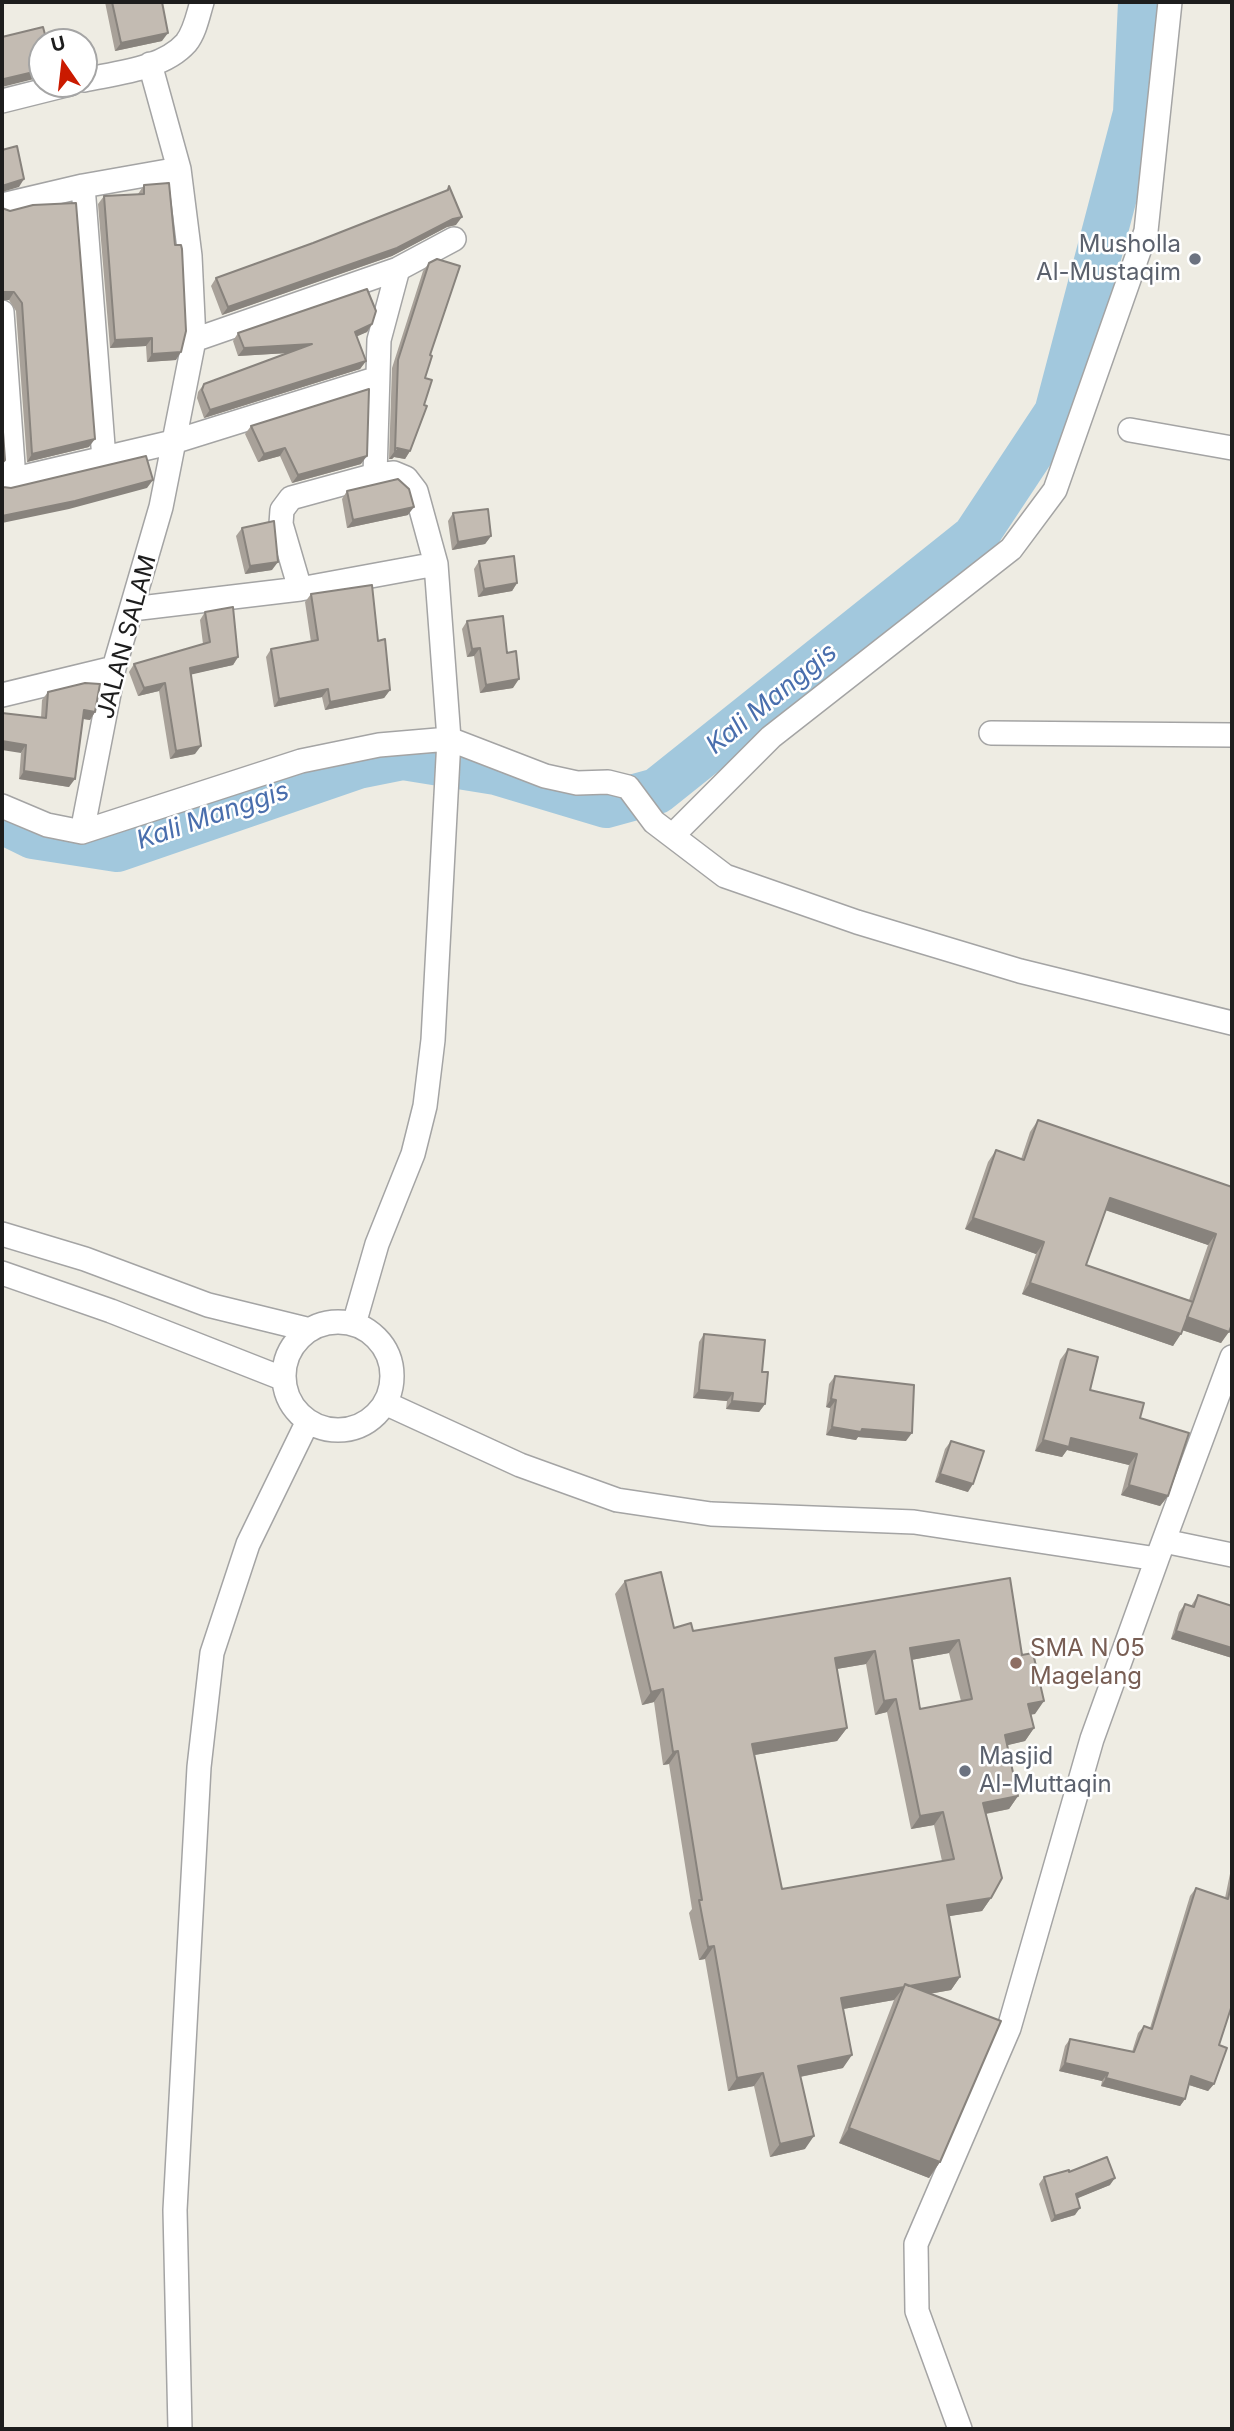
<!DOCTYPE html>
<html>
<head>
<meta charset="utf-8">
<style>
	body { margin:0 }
	#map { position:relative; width:1234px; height:2431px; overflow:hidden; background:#eeece3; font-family:Inter,sans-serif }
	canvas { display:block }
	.frame { position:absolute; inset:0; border:4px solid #1d1d1d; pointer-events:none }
	.north { position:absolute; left:28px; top:28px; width:70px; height:70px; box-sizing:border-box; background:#fff; border:2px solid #a5a5a5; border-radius:50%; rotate:346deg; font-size:19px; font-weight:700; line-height:28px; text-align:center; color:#1d1d1d }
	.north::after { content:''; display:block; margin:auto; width:24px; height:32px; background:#ca1a00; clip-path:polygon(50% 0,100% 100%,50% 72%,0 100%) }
</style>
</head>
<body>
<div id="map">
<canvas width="1234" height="2431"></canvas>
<div class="frame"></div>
<div class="north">U</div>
</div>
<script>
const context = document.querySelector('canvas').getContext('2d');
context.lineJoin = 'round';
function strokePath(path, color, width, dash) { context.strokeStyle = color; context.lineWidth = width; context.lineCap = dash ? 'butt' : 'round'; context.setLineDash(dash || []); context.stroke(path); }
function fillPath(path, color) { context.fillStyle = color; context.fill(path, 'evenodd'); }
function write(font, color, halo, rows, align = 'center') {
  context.font = font + ' Inter,sans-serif'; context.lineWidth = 5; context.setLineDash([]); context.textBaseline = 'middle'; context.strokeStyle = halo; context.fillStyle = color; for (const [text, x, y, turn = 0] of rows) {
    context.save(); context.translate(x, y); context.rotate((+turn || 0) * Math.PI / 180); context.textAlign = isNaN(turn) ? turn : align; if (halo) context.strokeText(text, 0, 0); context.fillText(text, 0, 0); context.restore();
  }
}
strokePath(new Path2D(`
	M2,821L33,836L117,849L358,766L403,757L496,772L606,805L657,791L975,537L1057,413L1136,113L1141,2`), '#a2c8dd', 46);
const minor = new Path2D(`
	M150,64L179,169
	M84,80C116,73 163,69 186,43C195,32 198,15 202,2
	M2,101L70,84
	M83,186L104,459
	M2,205L83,186L179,169L190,256L194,340L161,507L114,668L82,832
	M2,312L14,479
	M194,340L398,269L454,239
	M1130,430L1232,448
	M375,475L379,340L398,269
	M2,482L173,442L375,379
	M300,589L281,524L282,510L291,498L375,475L394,473L406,478L416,491L436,564
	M132,609L300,589L436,564L449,739L433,1040L425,1106L413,1154L377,1244L354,1324
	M2,695L114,668
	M991,733L1232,735
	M2,806L47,825L82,832L301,761L379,745L449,739L545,776L577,783L608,782L628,787L654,822L725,876L857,922L1020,971L1232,1023
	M673,835L771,737L1011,549L1055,490L1146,231L1170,2
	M2,1234L85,1259L208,1305L310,1330
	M2,1273L111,1311L284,1379
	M284 1376a54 54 0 1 1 108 0a54 54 0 1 1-108 0Z
	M385,1403L520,1465L617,1500L711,1514L914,1522L1157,1559L1092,1739L1009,2028L916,2244L917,2311L960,2429
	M1164,1541L1232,1555
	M1157,1559L1232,1357
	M180,2429L175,2210L199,1767L212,1653L248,1544L308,1421`);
strokePath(minor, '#a4a4a4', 26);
strokePath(minor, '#fff', 23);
fillPath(new Path2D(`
	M105,2H162V41L115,51Z
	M144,185L176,360L147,362L146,346L110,348L98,204L104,196L138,194Z
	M449,186L456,225L447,227L392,256L222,315L211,286L216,278L313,243L446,191Z
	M2,208L89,447L27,462L16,311L9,300Z
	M429,263L430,355L425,378L424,405L410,451L405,459L394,457L392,459H389L392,368L423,271Z
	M372,324L367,332L356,336L366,361L360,369L204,418L197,398L198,392L204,384L287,353L238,356L233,341L238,333Z
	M251,426L361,464L292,483L280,456L258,462L245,434Z
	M347,491L408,515L347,528L342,499Z
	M453,513L491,536L485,544L452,550L448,521Z
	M242,528L272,570L245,574L236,536Z
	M479,561L517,583L512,591L478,597L474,569Z
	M311,594L378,641L390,690L384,698L325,710L322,697L274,707L266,657L271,649L311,642L305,602Z
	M205,612L238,657L233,665L191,674L195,754L170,759L159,691L138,696L129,672L134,664L203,644L200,620Z
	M467,621L507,653L513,688L480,693L474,656L467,657L462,629Z
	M48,692L95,712L90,720L83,719L69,787L19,779L21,753L41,718L42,700Z
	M1038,1120L1230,1186L1232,1182V1324L1221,1343L1182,1330L1173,1346L1022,1294L1036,1254L965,1229L988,1162L996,1150L1021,1159L1030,1132ZM1106,1210L1208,1245L1189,1300L1086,1265Z
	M704,1334L762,1372L765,1404L759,1412L726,1409L727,1401L693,1398L699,1342Z
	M1068,1349L1090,1390L1140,1418L1168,1496L1160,1506L1121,1495L1129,1465L1067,1450L1062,1457L1035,1451L1060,1360Z
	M835,1376L906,1441L858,1437L856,1440L826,1435L830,1408L826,1407L829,1384Z
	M951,1441L968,1492L935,1482L945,1449Z
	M1010,1578L1022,1655L1035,1714H1031L1034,1728L1025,1741L1007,1745L1018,1796L1009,1809L986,1814L991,1898L982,1911L949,1916L960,1977L951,1990L929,1994L940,2162L929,2178L839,2143L894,2000L843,2009V2068L800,2077L805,2149L770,2157L754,2086L728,2091L705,1959L699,1960L689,1913L692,1909L669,1764L663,1765L654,1702L642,1705L615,1594L625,1581L674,1628L693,1631ZM949,1653L961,1701L920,1709L911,1660ZM866,1664L875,1715L887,1712L911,1829L934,1825L942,1861L782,1889L754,1755L837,1741L847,1728L836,1669Z
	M1198,1595L1232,1606V1658L1171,1639L1179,1612L1185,1604L1191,1606Z
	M1232,1864V2005L1219,2045L1214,2084L1208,2091L1189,2085L1185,2099L1180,2106L1101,2086L1102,2081L1059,2071L1065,2046L1070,2039L1132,2052L1138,2033L1144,2026L1150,2028L1190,1896L1196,1888L1225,1898Z
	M1069,2172L1110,2185L1077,2198L1075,2215L1051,2222L1039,2184L1044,2177Z`), '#a8a199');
fillPath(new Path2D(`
	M168,33L162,41L115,51L121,43Z
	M42,70V77L2,87V81L4,79Z
	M24,179L19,187L2,192V186Z
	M462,217L456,225L447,227L392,256L222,315L228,307L453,219Z
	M2,292H14L9,300H2Z
	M372,324L367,332L349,340L355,332Z
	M152,338L146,346L110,348L115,340Z
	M312,344L306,352L238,356L244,348Z
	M181,352L176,360L147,362L152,354Z
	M366,361L360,369L204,418L210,410Z
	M95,439L89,447L27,462L32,454Z
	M285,448L280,456L258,462L264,454Z
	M397,448L410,451L405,459L394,457L392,459H389Z
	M367,456L361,464L292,483L298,475Z
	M153,480L147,488L69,509L2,523V516Z
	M414,507L408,515L347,528L353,520Z
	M491,536L485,544L452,550L458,542Z
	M278,562L272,570L245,574L250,566Z
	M517,583L512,591L478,597L484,589Z
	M480,648L474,656L467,657L472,649Z
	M238,657L233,665L185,676L190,668Z
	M519,679L513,688L480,693L486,685Z
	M165,683L159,691L138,696L144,688Z
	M328,689L322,697L274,707L279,699Z
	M390,690L384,698L325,710L330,702Z
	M84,710L95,712L90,720L78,718Z
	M2,741L26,745L21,753L2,750Z
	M201,746L195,754L170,759L176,751Z
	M24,771L75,779L69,787L19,779Z
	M1110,1198L1216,1234L1208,1245L1102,1209Z
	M973,1218L1044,1242L1036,1254L965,1229Z
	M1030,1283L1181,1334L1173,1346L1022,1294Z
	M1187,1317L1229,1332L1221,1343L1179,1329Z
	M699,1390L733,1393L727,1401L693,1398Z
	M831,1399L836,1400L830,1408L826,1407Z
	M732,1401L765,1404L759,1412L726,1409Z
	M832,1427L912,1433L906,1441L858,1437L856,1440L826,1435Z
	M1071,1438L1137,1454L1129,1465L1067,1450L1062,1457L1035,1451L1043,1440Z
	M940,1474L973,1484L968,1492L935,1482Z
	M1129,1485L1168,1496L1160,1506L1121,1495Z
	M1176,1631L1232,1648V1658L1171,1639Z
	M959,1640L949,1653L900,1662L910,1648Z
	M875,1651L866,1664L825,1671L835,1658Z
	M663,1689L654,1702L642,1705L651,1692Z
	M896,1699L887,1712L875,1715L884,1701Z
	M1044,1701L1035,1714L1019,1717L1028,1704Z
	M847,1728L837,1741L743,1757L752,1744Z
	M1034,1728L1025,1741L996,1748L1005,1735Z
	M678,1751L669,1764L663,1765L673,1752Z
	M1018,1796L1009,1809L974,1816L983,1803Z
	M943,1812L934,1825L911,1829L920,1816Z
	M991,1898L982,1911L938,1918L947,1905Z
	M714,1946L705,1959L699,1960L708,1947Z
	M960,1977L951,1990L900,1999L904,1987Z
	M904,1987L894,2000L832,2011L841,1998Z
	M852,2055L843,2068L789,2079L798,2066Z
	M1065,2063L1108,2073L1102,2081L1059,2071Z
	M763,2073L754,2086L728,2091L737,2078Z
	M1191,2076L1214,2084L1208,2091L1186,2084Z
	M1106,2078L1185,2099L1180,2106L1101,2086Z
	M849,2128L940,2162L929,2178L839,2143Z
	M814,2136L805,2149L770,2157L780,2144Z
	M1115,2178L1110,2185L1071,2201L1076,2194Z
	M1080,2208L1075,2215L1051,2222L1055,2216Z`), '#88837d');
const building = new Path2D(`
	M112,2H162L168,33L121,43Z
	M43,27L47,42H42V70L4,79L2,81V37Z
	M17,146L24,179L2,186V150Z
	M169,183L175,245H181L182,249L186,331L181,352L152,354V338L115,340L104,196L144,194V185Z
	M449,186L462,217L453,219L397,248L228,307L216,278L313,243L448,190Z
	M76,203L95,439L32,454L22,303L14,292H2V208L10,211L33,205Z
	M437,259L460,266L430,355L432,356L425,378L432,380L424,405L427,406L410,451L397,448L398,451H395L398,360L429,263Z
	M367,289L376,311L372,324L355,332L366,361L210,410L202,390L204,384L312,344L244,348L238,333Z
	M369,389L367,456L298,475L285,448L264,454L251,426Z
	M2,418L5,460L2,463Z
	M146,456L153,480L75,501L2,516V486L3,487L11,488Z
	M398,479L409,489L414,507L353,520L347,491Z
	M488,509L491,536L458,542L453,513Z
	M274,521L278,562L250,566L242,528Z
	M514,556L517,583L484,589L479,561Z
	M372,585L378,641L385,639L390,690L330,702L328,689L279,699L271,649L318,640L311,594Z
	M233,607L238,657L190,668L201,746L176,751L165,683L144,688L134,664L210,642L205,612Z
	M503,616L507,653L516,651L519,679L486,685L480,648L472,649L467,621Z
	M85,683L100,684L95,712L84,710L75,779L24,771L26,745L2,741V713L46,718L48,692Z
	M1038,1120L1232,1187V1324L1229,1332L1187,1317L1193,1302L1181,1334L1030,1283L1044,1242L973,1218L996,1150L1024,1160ZM1110,1198L1216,1234L1193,1302L1086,1265Z
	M704,1334L765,1340L762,1372H768L765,1404L732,1401L733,1393L699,1390Z
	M1068,1349L1098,1357L1090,1390L1144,1403L1140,1418L1189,1433L1168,1496L1129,1485L1137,1454L1071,1438L1069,1447L1043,1440Z
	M835,1376L914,1385L912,1433L862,1429L861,1432L832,1427L836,1400L831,1399Z
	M951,1441L984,1451L973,1484L940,1474Z
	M661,1572L674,1628L691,1623L693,1631L1010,1578L1022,1655L1033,1653L1044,1701L1028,1704L1034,1728L1005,1735L1018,1796L983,1803L1002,1878L991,1898L947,1905L960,1977L909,1986L905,1984L904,1987L841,1998L852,2055L798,2066L814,2136L780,2144L763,2073L737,2078L714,1946L708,1947L699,1900H702L678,1751L673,1752L663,1689L651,1692L625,1581ZM959,1640L972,1699L920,1709L910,1648ZM875,1651L884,1701L896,1699L920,1816L943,1812L954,1859L782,1889L752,1744L847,1728L835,1658Z
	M1198,1595L1232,1606V1648L1176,1631L1185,1604L1194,1607Z
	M1232,1881V2005L1219,2045L1227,2048L1214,2084L1191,2076L1185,2099L1106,2078L1108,2073L1065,2063L1070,2039L1134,2052L1144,2026L1152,2029L1196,1888L1228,1899Z
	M905,1984L1001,2021L940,2162L849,2128Z
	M1107,2157L1115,2178L1076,2194L1080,2208L1055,2216L1044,2177L1069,2170V2172Z`);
fillPath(building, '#c3bbb2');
strokePath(building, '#88837d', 2);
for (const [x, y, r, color] of [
	[1195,259,7,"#6b7280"],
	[1016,1663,7,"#8d6e63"],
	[965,1771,7,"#6b7280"]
]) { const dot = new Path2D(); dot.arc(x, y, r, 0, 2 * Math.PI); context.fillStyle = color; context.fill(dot); strokePath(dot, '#fff', 2.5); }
write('24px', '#5b616d', '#fff', [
	["Musholla",1181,245],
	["Al-Mustaqim",1181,273],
	["Masjid",979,1757,"left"],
	["Al-Muttaqin",979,1785,"left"]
], 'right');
write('24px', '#1d1d1d', '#fff', [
	["JALAN SALAM",127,637,-75]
]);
write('24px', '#785e54', '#fff', [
	["SMA N 05",1030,1649],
	["Magelang",1030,1677]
], 'left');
write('italic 26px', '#496ead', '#fff', [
	["Kali Manggis",772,699,-39],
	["Kali Manggis",213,816,-19]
]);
</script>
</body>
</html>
